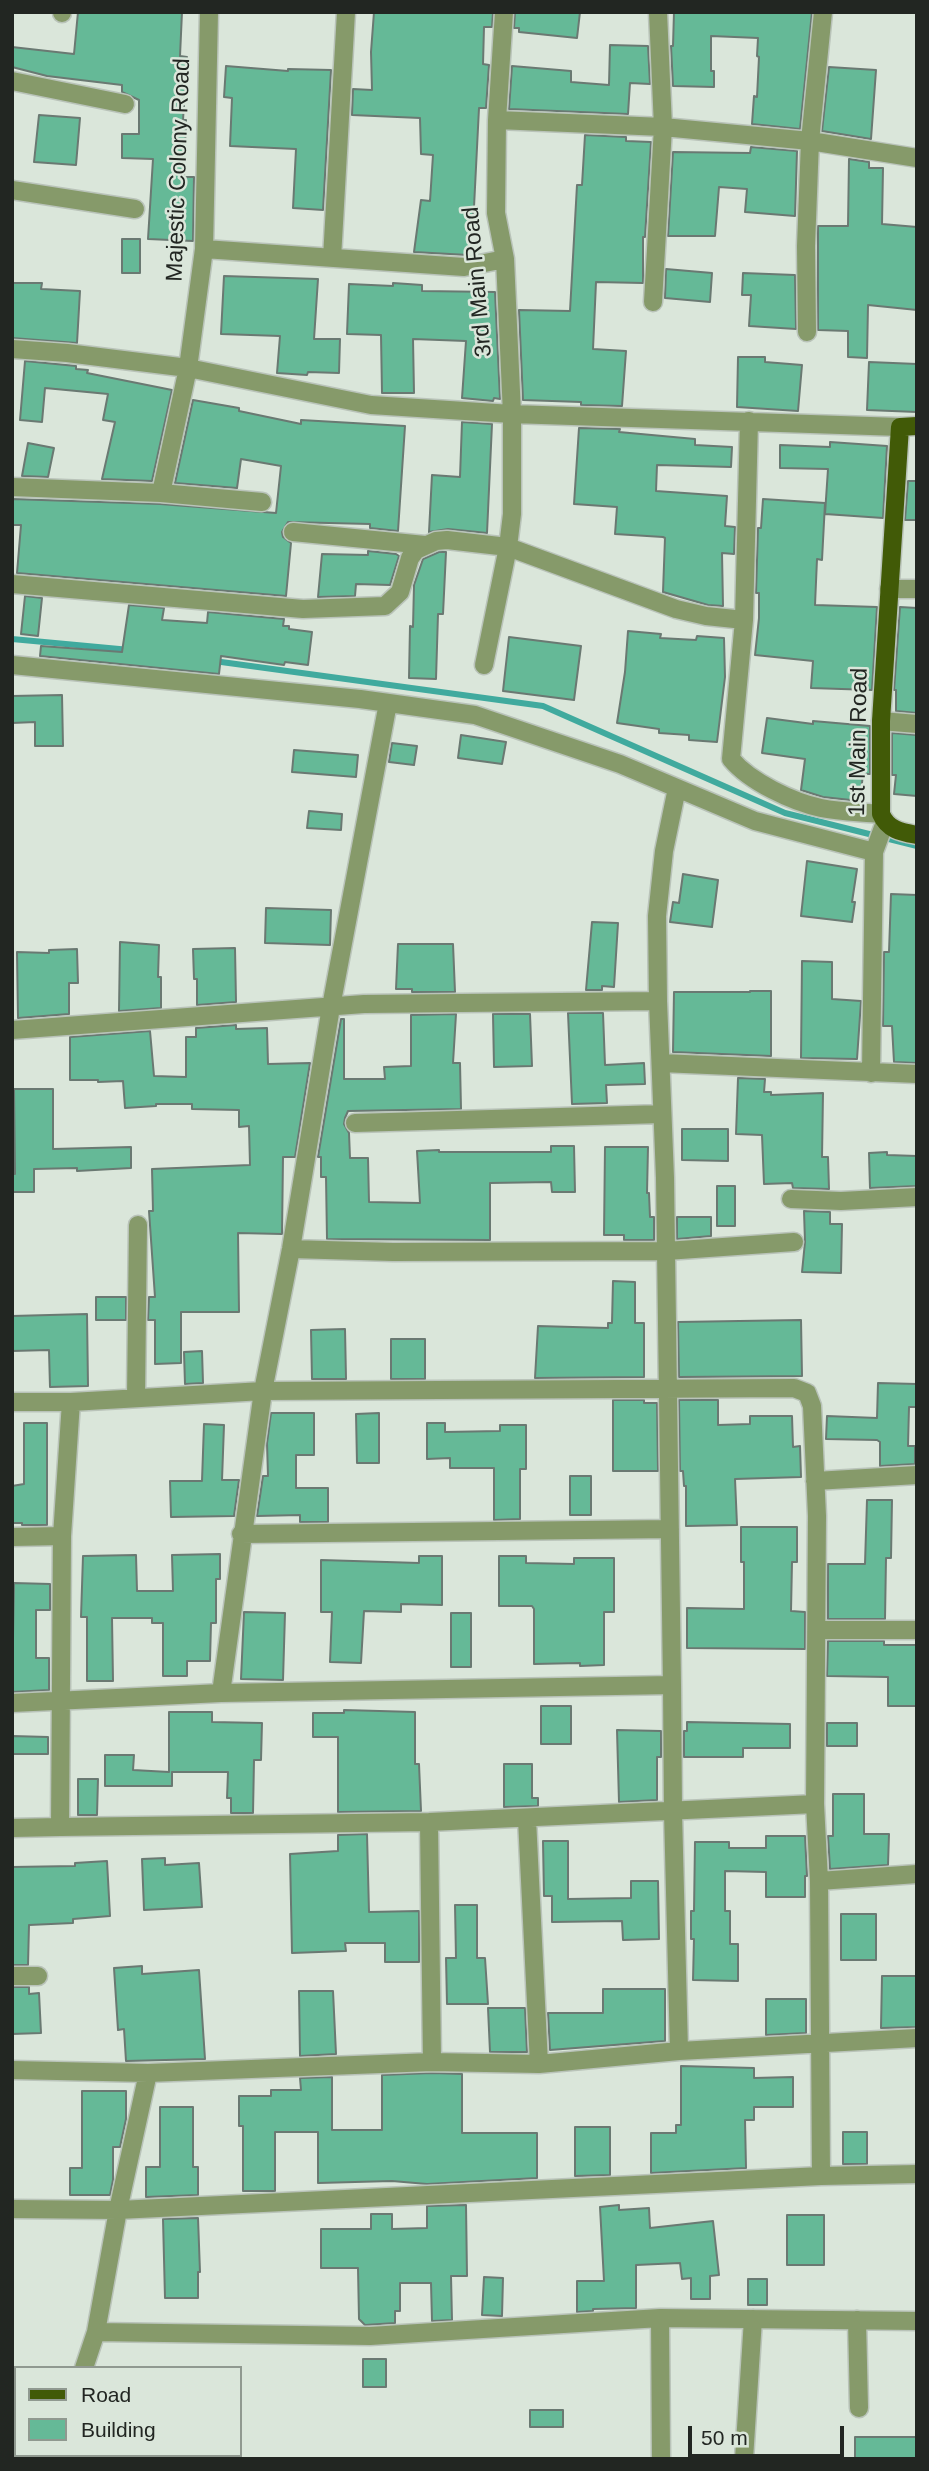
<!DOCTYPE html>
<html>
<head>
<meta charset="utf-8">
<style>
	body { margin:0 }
	#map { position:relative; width:929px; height:2471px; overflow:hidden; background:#dae6da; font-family:Helvetica,sans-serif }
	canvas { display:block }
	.frame { position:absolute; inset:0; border:14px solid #222622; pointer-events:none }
	.legend { position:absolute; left:14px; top:2366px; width:228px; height:91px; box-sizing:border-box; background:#dae6da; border:2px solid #909990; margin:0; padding:9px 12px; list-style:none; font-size:21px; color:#222622 }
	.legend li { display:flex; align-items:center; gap:14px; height:35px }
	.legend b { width:35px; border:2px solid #909990 }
	.scale { position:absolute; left:688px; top:2426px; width:156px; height:32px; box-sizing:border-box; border:4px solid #222622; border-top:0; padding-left:9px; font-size:21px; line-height:24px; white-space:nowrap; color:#222622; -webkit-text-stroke:5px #dae6da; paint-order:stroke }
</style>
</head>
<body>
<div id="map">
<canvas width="929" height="2471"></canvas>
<div class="frame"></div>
<ul class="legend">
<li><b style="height:9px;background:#415a07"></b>Road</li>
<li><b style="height:19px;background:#65b997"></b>Building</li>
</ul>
<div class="scale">50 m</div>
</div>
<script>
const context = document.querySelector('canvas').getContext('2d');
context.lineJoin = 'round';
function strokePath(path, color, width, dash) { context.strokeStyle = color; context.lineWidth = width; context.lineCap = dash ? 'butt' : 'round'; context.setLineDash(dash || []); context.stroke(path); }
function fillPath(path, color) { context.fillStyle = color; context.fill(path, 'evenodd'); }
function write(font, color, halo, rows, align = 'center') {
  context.font = font + ' Helvetica,sans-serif'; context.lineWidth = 5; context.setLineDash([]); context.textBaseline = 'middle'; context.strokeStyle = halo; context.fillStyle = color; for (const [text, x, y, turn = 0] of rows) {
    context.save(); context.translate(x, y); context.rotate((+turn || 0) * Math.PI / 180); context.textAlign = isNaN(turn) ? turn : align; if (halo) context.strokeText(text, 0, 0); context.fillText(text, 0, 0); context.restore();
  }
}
strokePath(new Path2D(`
	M12,639L130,650
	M214,661L543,706L785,813L917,846`), '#40aa9e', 6);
const building = new Path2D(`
	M78,12H182L180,56L187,57L183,120H186L184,177H194L193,241L148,239L153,159L122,158V134H139V100L122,92V85L47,76L12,67V47L74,54Z
	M374,12H493L492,27H484L483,64L489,65L486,108H479L474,207L468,255L414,252L421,200L430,201L433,155L421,154L420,118L352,115L353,89L372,90L371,52Z
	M515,12H580L577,38L519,32V28H514Z
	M674,12H812L800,129L752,124L754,96L757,97L759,57L757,56L758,38L711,36V71H714V87L673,86L671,46H673Z
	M610,45L648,46L650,84L630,83L628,114L509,109L512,66L571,71V82L609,85Z
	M226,66L288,71V69L331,70L323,210L293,208L296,149L230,146L232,98L224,97Z
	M829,67L876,70L871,139L822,131Z
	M39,115L80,118L76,165L34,162Z
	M585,135L626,137V141L651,142L645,237H643V283L596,282L593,349L626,351L622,406L581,405V402L523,400L519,310L570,311L577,185H582Z
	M751,147L797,151L795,216L745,212L747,189L719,187L715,236H668L673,152L750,153Z
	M849,159L869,162V168H883L882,224L917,227V310L868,305L867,358L848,357V331L818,330V226H848Z
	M122,239H140V273H122Z
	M666,269L712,273L710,302L665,298Z
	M743,273L795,275L796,329L749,326L751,295H742Z
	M224,276L318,279L314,339H340L339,373L308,372L307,375L277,373L280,336L221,334Z
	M13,283H42L41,289L80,291L77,343L12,338Z
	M393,283L422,285V291L495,292L500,399L494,398L493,401L462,398L466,341L413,339L414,393H382L381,335L347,334L349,284L393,286Z
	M738,357H765V362L802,365L798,411L737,407Z
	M25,361L76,366V369L88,370L87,373L172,390L152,481L102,479L115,422L103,420L108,394L45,388L42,422L20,420Z
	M869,362L917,364V412L867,410Z
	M193,400L239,408V411L301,424V420L405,426L398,531L370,528V524L288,522L282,532L283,537L291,543L286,596L17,573L21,525H12V499L160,504L276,513L281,466L241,459L237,488L175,483Z
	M462,422L492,424L487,533L448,529L429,532L432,475L460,477Z
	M579,428L620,429L619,432L695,439V445L732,447L731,467L657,465L656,491L727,496L725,526L735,527L734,554L722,553L723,606L708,605L663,592L665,538L663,537L615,534L617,507L574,504Z
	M830,442L887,446L883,518L825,514L828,469L780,468V445L830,447Z
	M28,443L54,448L48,477L22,476Z
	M908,481H917V520H905Z
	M763,499L825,503L822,560L817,559L815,605L877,607L872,690L811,688L813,661L755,655L759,618V593H756L758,528H761Z
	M368,551L396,554L399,556L390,585L356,584L355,596L318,597L322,554L368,555Z
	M439,552H446L443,614H438L436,679L409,678L410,626L413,627L414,585L423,559Z
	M25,596L42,598L38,636L21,634Z
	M129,605L164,608L162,620L207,623L208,612L284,619L283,626H289V629L312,632L308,665L285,662L284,665L221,656L219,674L40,656L41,646L122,652Z
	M900,607L917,608V713L896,711V690H894Z
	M628,631L661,634L660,638L696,640L697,636L724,638L725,677L717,742L689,740V735L659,733V729L617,723L625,672Z
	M509,637L581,646L574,700L503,691Z
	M62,695L63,746H35V722L12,723V696Z
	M767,718L813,724V721L870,726V774H863L860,801L823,797L801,790L805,759L762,753Z
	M892,733L917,735V796L894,794L896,775H892Z
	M461,735L506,742L502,764L458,758Z
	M392,743L417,746L414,765L389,762Z
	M294,750L358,755L356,777L292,772Z
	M309,811L342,814L341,830L307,828Z
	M807,861L857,869L852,902H855L852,922L801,916Z
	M683,874L718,880L712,927L670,922L673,902L679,903Z
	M891,894L917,895V1063L894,1062L892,1026H883L884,952H889Z
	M266,908L331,910L330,945L265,943Z
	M592,922L618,923L614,987L602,986V990H586Z
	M120,942L159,945L158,977H161V1008L119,1011Z
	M398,944H453L455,992H412V989H396Z
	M235,948L236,1002L197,1005V979H194L193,949Z
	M77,949L78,983H69V1014L18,1018L17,952L49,953V950Z
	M802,961L832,962V999L861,1001L857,1059L801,1058Z
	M750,991H771V1056L673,1052L674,992H750Z
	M568,1013H603L605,1065L644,1063L645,1084L606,1085L607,1103L572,1104Z
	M456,1014L453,1063H460L461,1109L348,1111L345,1118L344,1124L349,1133L350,1158H368L369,1202L420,1203L417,1151L439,1150V1152H551V1146H574L575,1192H552L551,1182L490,1183V1240L327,1239L326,1177H321V1157H318L341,1019H344V1079H385L384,1067L411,1066V1015Z
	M493,1014H530L532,1066L494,1067Z
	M236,1025V1029L267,1028L268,1064L310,1063L295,1157H283L282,1234L238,1233L239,1312H181V1363L155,1364V1320H148L149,1297H155L149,1211H153L152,1169L250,1165L249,1126L239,1127V1110L192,1109V1104H156V1106L125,1108L123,1081L98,1082V1080H70V1037L150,1031L154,1076L186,1077V1037H196V1028Z
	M738,1078L765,1079L764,1092H771V1095L823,1093L822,1157H828L829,1189L793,1188L792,1183L764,1184L762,1135L736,1134Z
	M14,1089H53V1149L131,1147V1168L77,1171V1168L34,1169V1192H12V1174H15Z
	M682,1129H728V1161L682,1160Z
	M605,1147H648L647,1193H649L650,1217H654V1240H624V1235H604Z
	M887,1152V1155L917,1156V1186L870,1188L869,1153Z
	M717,1186H735V1226H717Z
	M804,1211L830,1212V1224H842L841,1273L802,1272L805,1242Z
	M677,1217H711V1236L677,1239Z
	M613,1281L635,1282V1323H644V1377L535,1378L538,1326L608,1328V1323H612Z
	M96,1297H126V1320H96Z
	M87,1314L88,1386L50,1387L49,1350L12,1351V1316Z
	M801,1320L802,1376L679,1377L678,1322Z
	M345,1329L346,1379H312L311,1330Z
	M391,1339H425V1379H391Z
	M202,1351L203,1383L185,1384L184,1352Z
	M878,1383L917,1384V1407H909L908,1446H915V1464L880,1466V1442L877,1440L826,1439L827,1416L877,1418Z
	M613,1400H644V1403H657L658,1471H613Z
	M679,1400H718V1425L750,1424V1416H792L793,1447L800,1446L801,1477L735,1479L737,1525L686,1526V1486H684L683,1471H680Z
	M271,1413H314V1455H296V1488H328V1522H300V1515L257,1516L263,1476H268L267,1443Z
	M379,1413V1463H357L356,1414Z
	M24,1423H47V1525H22V1523H12V1486L24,1484Z
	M427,1423H445V1432L500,1431V1425H526V1469H520V1519L494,1520V1468H450V1458L427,1459Z
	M204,1424L224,1425L222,1480H239L234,1516L171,1517L170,1481H202Z
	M570,1476H591V1515H570Z
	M867,1500H892L891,1558H886L885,1619H828V1564H865Z
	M741,1527H797V1562H792L791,1611L805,1612V1649L687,1648V1608L744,1609V1562H741Z
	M220,1554V1579H216V1623H211L210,1661H187V1676H163V1623H152V1618H112L113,1681H87V1617H81L83,1556L136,1555L137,1591H173L172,1555Z
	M419,1556H442V1605L401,1604V1612L364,1611L361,1663L330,1662L332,1612H321V1560L419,1563Z
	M499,1556H526V1563L574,1564V1558H614V1612H604V1665L580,1666V1663L534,1664V1609L532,1606H499Z
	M14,1583L50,1584V1610H36V1658H49V1690L12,1692Z
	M244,1612L285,1613L283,1680L241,1679Z
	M451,1613H471V1667H451Z
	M828,1641H884V1645H916V1706H888V1677L827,1676Z
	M541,1706H571V1744H541Z
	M344,1710L415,1712V1764H419L421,1811L338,1812V1737H313V1713H344Z
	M169,1712H212V1722L262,1723L261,1760H254L253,1813H231V1798H227L228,1772H172V1786H105V1755H134L133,1770L169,1772Z
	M687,1722L790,1724V1748H743V1757H684V1731H687Z
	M827,1723H857V1746H827Z
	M617,1730L661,1731V1757H657V1800L619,1802Z
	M12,1736L48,1737V1754H12Z
	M504,1764H532V1798H538V1806L504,1807Z
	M78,1779H98L97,1815H78Z
	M833,1794H864V1834H889L888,1865L830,1869L828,1836H833Z
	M367,1834L369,1912L419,1911V1962H385V1943H345L346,1951L292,1953L290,1854L338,1851V1835Z
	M766,1836H805L807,1876H805V1897H766V1872L725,1871V1911H730V1944H738V1981L693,1980L694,1939H691V1911H694L695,1842H729V1848H766Z
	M543,1841H568V1899L631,1898V1881H658L659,1939L623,1940L622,1921L552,1922V1896H544Z
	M165,1858V1865L199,1863L202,1907L144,1910L142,1859Z
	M107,1861L110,1916L73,1919V1923L29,1925L28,1965H12V1867L75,1866V1863Z
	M455,1905H477V1958H485L488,2004H447L446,1958H456Z
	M841,1914H876V1960H841Z
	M142,1966V1974L199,1970L205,2059L126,2061L124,2029L118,2030L114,1968Z
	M882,1976H917V2027L881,2028Z
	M12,1987H29V1994L39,1993L41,2033L12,2034Z
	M603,1989H665V2041L550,2050L548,2013H603Z
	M299,1991H333L336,2054L300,2056Z
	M766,1999H806V2033L766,2035Z
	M488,2008H525L527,2052H490Z
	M681,2066L754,2068V2078L793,2077V2107H754V2120H745L746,2168L651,2173V2133H676V2125H681Z
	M432,2073L462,2074V2133H537V2178L427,2184L392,2181L318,2183V2132H275V2191H243V2126H239V2096H271V2090H301L300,2078L332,2077V2130H382V2075Z
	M82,2091H126V2119L120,2147H113V2180L110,2195H70V2168H82Z
	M160,2107H193V2167H198V2195L146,2197V2167H160Z
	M575,2127H610V2175L575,2176Z
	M843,2132H867V2164H843Z
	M466,2205L467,2276H451L452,2320L432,2321L431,2283H400V2311H395V2323L365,2325L359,2319L358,2268H321V2229H371V2214H392V2229L427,2228V2206Z
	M619,2205V2210L649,2208L650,2228L713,2221L719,2275L710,2276V2299H691V2278L682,2279L680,2263L636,2265V2308L593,2309V2311L577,2312V2281H604L600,2207Z
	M787,2215H824V2265H787Z
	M198,2218L200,2272H198V2298H165L163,2219Z
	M484,2277L503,2278L502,2316L482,2315Z
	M748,2279H767V2305H748Z
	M363,2359H386V2387H363Z
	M530,2410H563V2427H530Z
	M855,2437H917V2459H855Z`);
fillPath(building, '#65b997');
strokePath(building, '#6a7972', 2);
const minor = new Path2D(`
	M62,13V12
	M12,81L125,104
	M497,120L663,127L810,141L917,158
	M12,190L135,209
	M204,249L464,267L505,259
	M332,258L346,12
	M653,302L663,127L658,12
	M807,332L806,246L810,141L823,12
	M12,349L67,353L188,368L371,405L512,414L900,427
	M749,421L744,620L731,759C750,782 793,802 821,808C840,812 861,812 881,814
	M12,487L161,493L262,502
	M161,493L188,368L204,249L209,12
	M293,532L425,545
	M12,584L303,609L385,606L400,592L410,558L416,550L436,541L447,540L508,547L676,609L706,616L744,620
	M889,589H917
	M12,665L360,699L475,715L620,764L677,788L664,851L657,916L658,1001
	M484,665L508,547L512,514V414L505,259L496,213L497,120L504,12
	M881,721L917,724
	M677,788L755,821L874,852
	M12,1030L364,1004L658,1001L665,1178L672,1685L221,1693L12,1703
	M661,1063L917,1074
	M871,1073L874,852L885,822
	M355,1123L662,1114
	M791,1199L841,1201L917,1197
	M291,1249L393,1252L666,1251L794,1242
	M136,1398L138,1225
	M12,1402H71L263,1391L794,1388L807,1393L812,1406L817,1516L815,1804L819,1881L917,1874
	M71,1402L62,1536L60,1827L429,1822L815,1804
	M815,1481L917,1475
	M241,1534L670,1529
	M12,1537L62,1536
	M817,1630H917
	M221,1693L263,1391L291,1249L331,1007L388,703
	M527,1819L539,2064
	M429,1822L432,2062
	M12,1828L60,1827
	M819,1881L821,2176
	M12,1976H38
	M679,2051L917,2038
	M12,2070L148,2073
	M12,2209L118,2210L821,2176L917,2174
	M660,2318L661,2459
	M857,2320L859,2408
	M96,2332L370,2336L660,2318L917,2321
	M84,2368L96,2332L118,2210L148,2073L432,2062L539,2064L679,2051L673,1812L672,1685
	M54,2459L55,2455
	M744,2459L753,2319`);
const major = new Path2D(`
	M917,426L900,427L881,721V814C888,830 901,832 917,835`);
strokePath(minor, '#b9c3b9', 21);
strokePath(major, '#b9c3b9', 21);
strokePath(minor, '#869a6a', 18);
strokePath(major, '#415a07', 18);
write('23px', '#222622', '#dae6da', [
	["Majestic Colony Road",179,170,-88],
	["3rd Main Road",478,282,-95],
	["1st Main Road",859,742,-89]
]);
</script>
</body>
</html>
